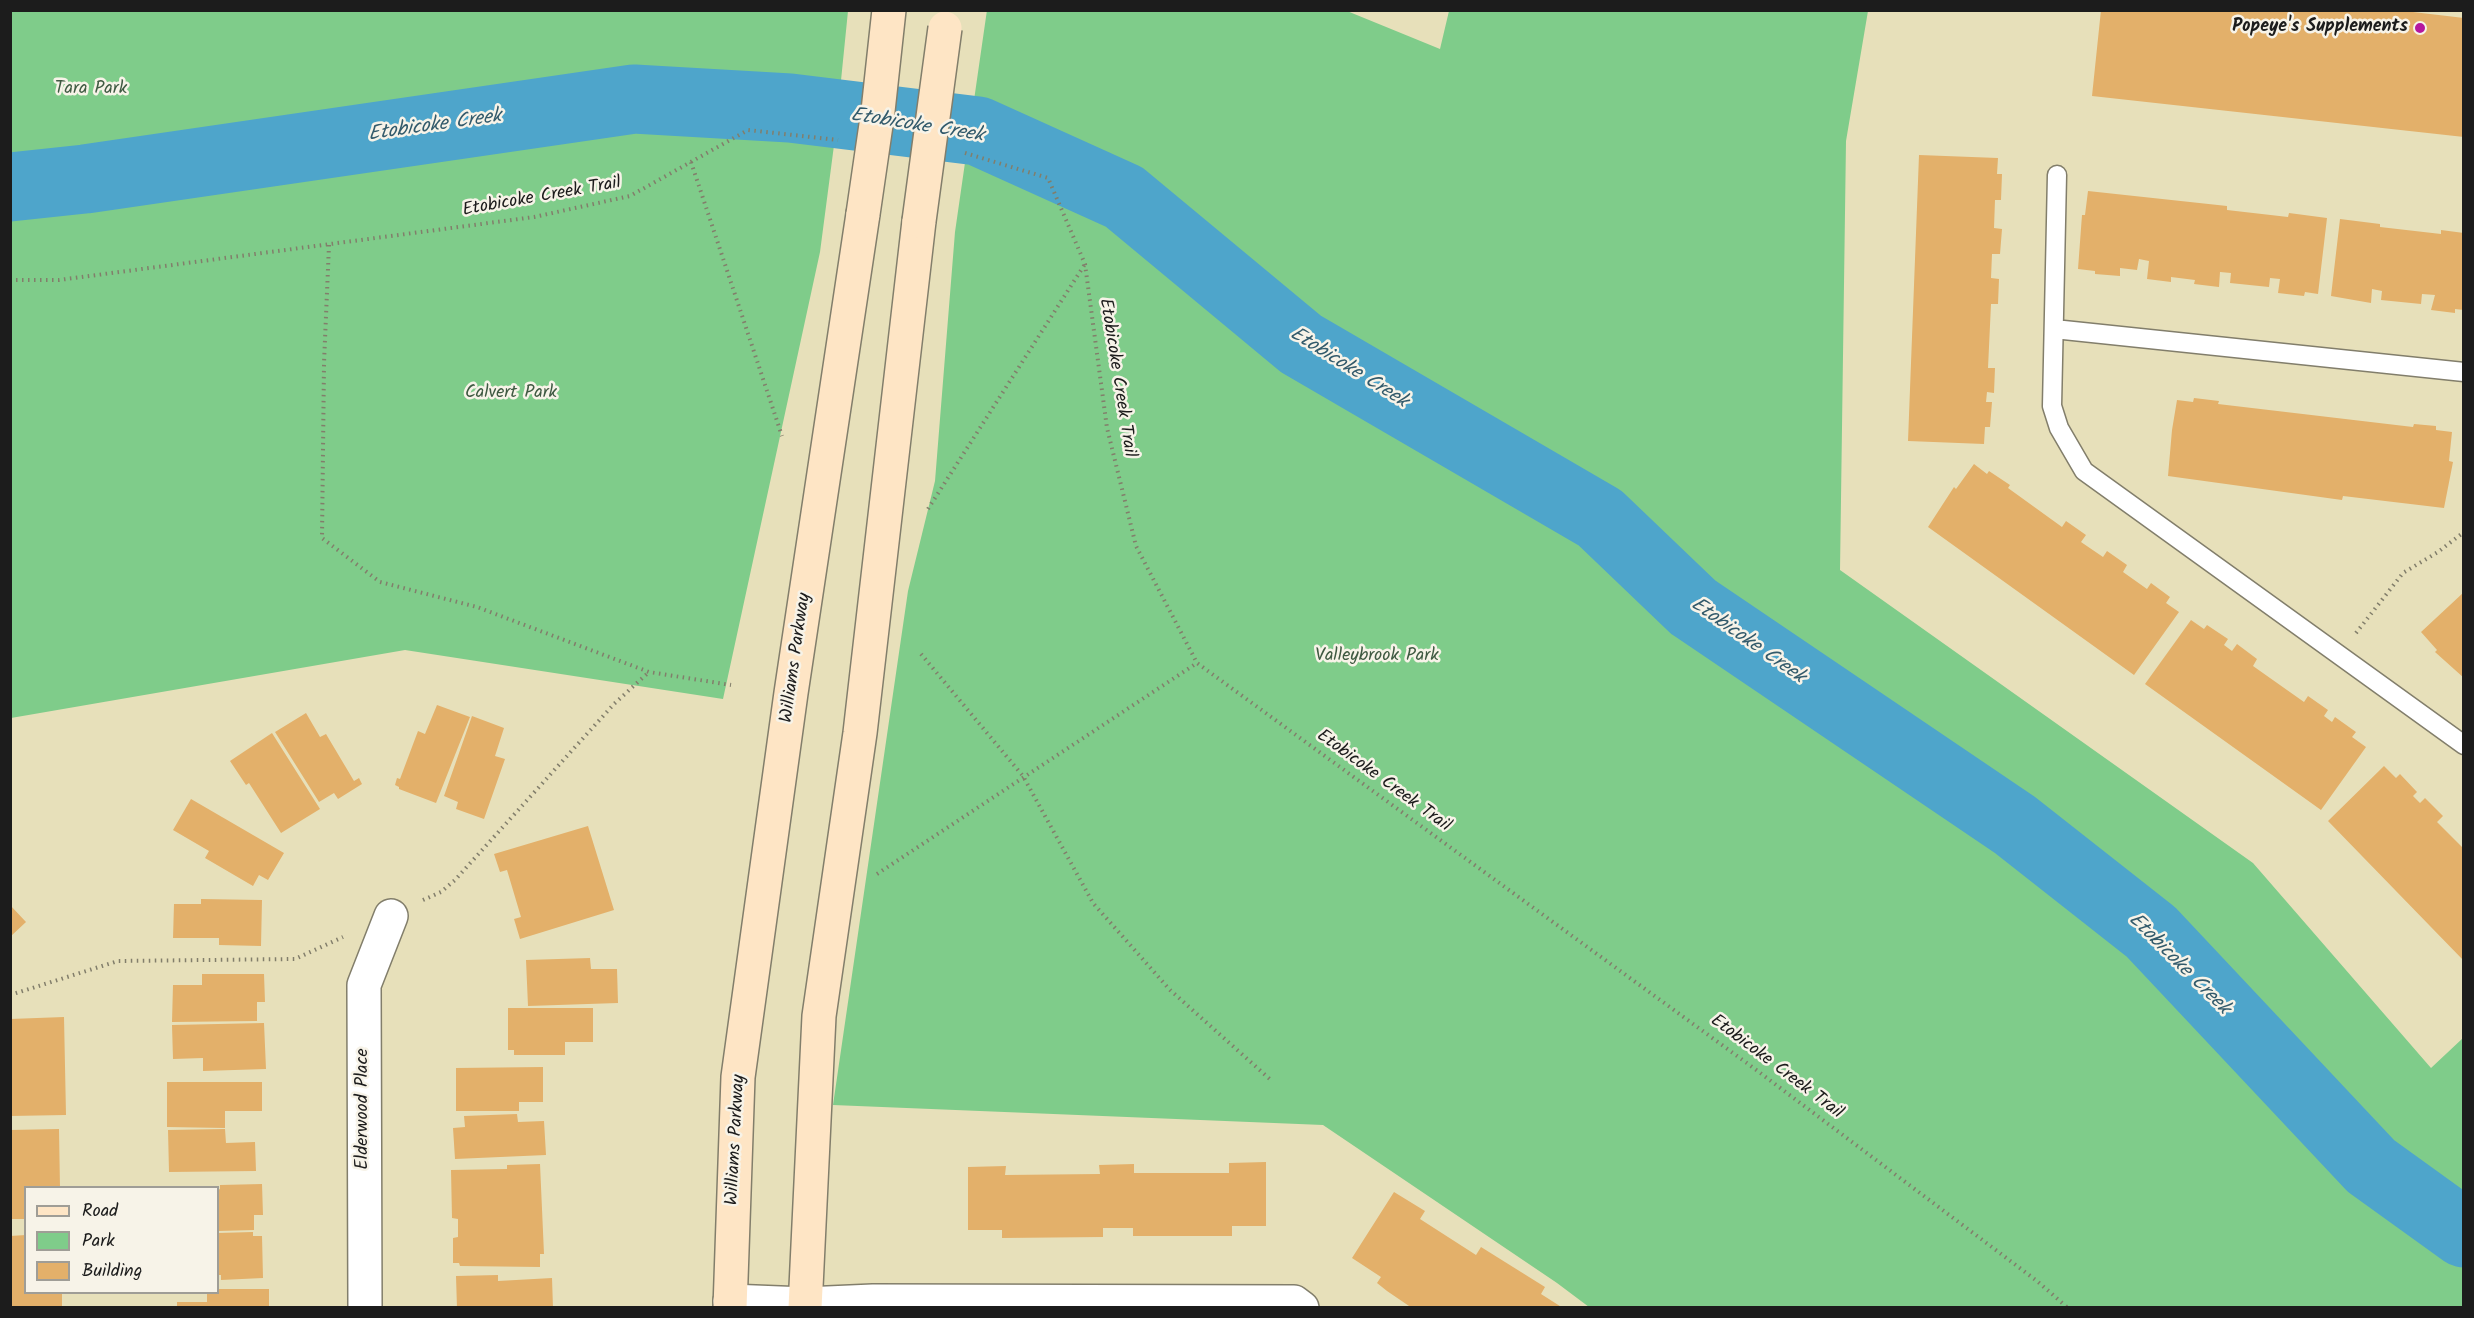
<!DOCTYPE html>
<html>
<head>
<meta charset="utf-8">
<style>
	body { margin:0 }
	#map { position:relative; width:2474px; height:1318px; overflow:hidden; background:#e7e0ba; font-family:Kalam,sans-serif }
	canvas { display:block }
	.frame { position:absolute; inset:0; border:12px solid #1c1c1c; pointer-events:none }
	.legend { position:absolute; left:24px; top:1186px; width:195px; height:108px; box-sizing:border-box; background:#f7f3e8; border:2px solid #9f9d96; margin:0; padding:8px 10px; list-style:none; font-size:18px; color:#1c1c1c }
	.legend li { display:flex; align-items:center; gap:12px; height:30px }
	.legend b { width:30px; border:2px solid #9f9d96 }
</style>
</head>
<body>
<div id="map">
<canvas width="2474" height="1318"></canvas>
<div class="frame"></div>
<ul class="legend">
<li><b style="height:8px;background:#fee5c5"></b>Road</li>
<li><b style="height:16px;background:#7fcc8a"></b>Park</li>
<li><b style="height:16px;background:#e3b06a"></b>Building</li>
</ul>
</div>
<script>
const context = document.querySelector('canvas').getContext('2d');
context.lineJoin = 'round';
function fillPath(path, color) { context.fillStyle = color; context.fill(path, 'evenodd'); }
function strokePath(path, color, width, dash) { context.strokeStyle = color; context.lineWidth = width; context.lineCap = dash ? 'butt' : 'round'; context.setLineDash(dash || []); context.stroke(path); }
function write(font, color, halo, rows, align = 'center') {
  context.font = font + ' Kalam,sans-serif'; context.lineWidth = 5; context.setLineDash([]); context.textBaseline = 'middle'; context.strokeStyle = halo; context.fillStyle = color; for (const [text, x, y, turn = 0] of rows) {
    context.save(); context.translate(x, y); context.rotate((+turn || 0) * Math.PI / 180); context.textAlign = isNaN(turn) ? turn : align; if (halo) context.strokeText(text, 0, 0); context.fillText(text, 0, 0); context.restore();
  }
}
fillPath(new Path2D(`
	M11,10L848,11L836,130L820,252L723,699L405,650L11,718Z
	M987,10L1347,11L1440,49L1449,11H1868L1846,141L1840,570L2253,863L2431,1068L2463,1038V1307H1589L1557,1283L1323,1125L833,1105L908,591L935,481L955,232Z`), '#7fcc8a');
strokePath(new Path2D(`
	M10,187L85,179L634,99L790,108L978,131L1124,197L1301,344L1600,518L1693,607L2015,825L2151,932L2371,1166L2464,1233`), '#4ea5cb', 69);
fillPath(new Path2D(`
	M2101,10H2396L2464,18V137L2092,96Z
	M1919,155L1998,158L1997,174H2002L2001,200H1995L1994,228L2002,229L2000,254H1992L1991,278L1999,279L1998,304H1991L1988,368H1995L1994,393L1987,392L1986,402H1992L1990,427H1985L1984,444L1908,441Z
	M2088,191L2227,206V210L2288,217L2289,213L2327,218L2318,294L2305,292L2304,296L2278,293L2280,279L2270,278L2269,287L2230,283L2231,273L2220,272L2219,287L2194,284L2195,280L2171,277V282L2147,279L2149,261L2139,259L2137,270L2120,268V276L2095,274V271L2078,269L2082,215H2085Z
	M2340,219L2380,224V227L2441,234V230L2464,233V310L2455,309V313L2431,310L2435,295L2422,294L2421,304L2381,300L2382,291L2372,289L2371,303L2331,296Z
	M2194,398L2219,401L2218,404L2413,427L2414,424L2436,426V430L2452,432L2449,461L2453,462L2444,508L2343,496L2342,500L2168,476L2172,430L2177,400L2193,402Z
	M1974,464L1987,474L1989,471L2010,485L2008,488L2062,527L2066,521L2086,535L2081,542L2103,557L2107,551L2127,565L2123,572L2147,589L2151,583L2170,597L2166,603L2179,612L2134,675L1928,527L1954,487L1956,489Z
	M2464,592V678L2435,652L2437,650L2421,632Z
	M2191,620L2204,629L2207,625L2228,639L2224,645L2232,651L2237,644L2257,659L2253,666L2304,702L2308,696L2328,710L2324,716L2332,722L2335,717L2356,732L2352,737L2366,747L2321,810L2145,684Z
	M437,705L470,717L436,803L399,789V787L395,785L397,778L400,779L418,731L425,734Z
	M306,713L320,737L326,734L354,781L359,778L362,784L338,799L334,793L319,802L275,732Z
	M472,716L504,728L495,756L505,759L484,819L456,809L458,802L444,796Z
	M272,733L320,809L281,833L249,783L246,785L230,761Z
	M2384,766L2396,778L2400,774L2417,792L2413,796L2420,803L2425,798L2443,816L2437,822L2464,849V961L2328,821Z
	M191,799L284,853L268,880L259,875L253,886L205,858L209,851L173,830Z
	M588,826L614,910L520,939L514,919L521,917L507,870L500,872L494,854Z
	M201,899L262,900L261,946L219,945V938H173L174,904H201Z
	M10,905L26,922L10,937Z
	M590,958L591,969H617L618,1003L528,1006L526,960Z
	M202,974H264L265,1002H257V1021L172,1022L173,985H202Z
	M508,1008H593V1042H565V1055H514V1050H508Z
	M64,1017L66,1115L10,1116V1019Z
	M264,1023L266,1069L203,1071V1058L173,1059L172,1025Z
	M543,1067V1102H519V1111H456V1068Z
	M167,1082H262V1111H225V1128L167,1127Z
	M517,1114L518,1122L544,1121L546,1155L455,1159L453,1128L465,1127L464,1116Z
	M59,1129L60,1188H26V1219H10V1130Z
	M225,1129L226,1143L255,1142L256,1171L169,1172L168,1130Z
	M1266,1162V1226H1232V1236H1133V1228H1103V1237L1002,1238V1230H968V1167L1006,1166L1005,1175L1100,1174L1099,1165L1134,1164V1173H1229V1163Z
	M540,1164L544,1254H540V1267L460,1266L459,1263H453V1238L458,1237V1219L452,1218L451,1170L507,1169V1165Z
	M262,1184L263,1215H254V1230L218,1231V1190L220,1189V1185Z
	M1394,1192L1425,1211L1420,1219L1476,1255L1481,1247L1545,1287L1541,1294L1563,1308H1412L1387,1291L1377,1283L1381,1277L1352,1258Z
	M253,1232V1236H262L263,1278L221,1280V1275H218V1233Z
	M26,1235V1292H62V1308H10V1236Z
	M498,1275V1281L552,1278L553,1308H457L456,1276Z
	M218,1289H269V1308H177V1302H207V1292H218Z`), '#e3b06a');
const lane = new Path2D(`
	M2057,175L2052,406L2059,428L2084,471L2464,745
	M2054,329L2464,372`);
const street = new Path2D(`
	M730,1301L805,1304L873,1301L1294,1302L1302,1308
	M365,1308L364,985L391,916`);
const secondary = new Path2D(`
	M730,1308L738,1077L791,693L863,214
	M805,1308L819,1016L860,733L919,221`);
strokePath(lane, '#827e6b', 21);
strokePath(street, '#827e6b', 36);
strokePath(secondary, '#827e6b', 36);
strokePath(new Path2D(`
	M965,153L1048,178L1085,264L1107,428L1136,546L1197,663L1755,1069L2037,1281L2068,1308
	M691,162L782,436
	M329,245L324,363L322,538L380,582L477,607L649,672L731,685
	M10,280H59L534,217L630,196L748,130L838,140
	M928,509L1085,264
	M2356,633L2403,573L2438,552L2464,532
	M921,654L1023,776L1093,903L1170,990L1272,1081
	M877,874L1197,663
	M423,900L441,892L455,880L614,704L649,672
	M10,995L118,961L295,959L343,937`), '#827e6b', 4, [1.5, 4.5]);
strokePath(lane, '#fff', 18);
strokePath(street, '#fff', 33);
strokePath(secondary, '#fee5c5', 33);
const secondaryBridge = new Path2D(`
	M863,214L878,111L889,10
	M919,221L945,28`);
strokePath(secondaryBridge, '#827e6b', 36, []);
strokePath(secondaryBridge, '#fee5c5', 33);
for (const [x, y, r, color] of [
	[2420,28,6,"#b5179e"]
]) { const dot = new Path2D(); dot.arc(x, y, r, 0, 2 * Math.PI); context.fillStyle = color; context.fill(dot); strokePath(dot, '#f7f3e8', 2); }
write('bold 18px', '#1c1c1c', '#f7f3e8', [
	["Popeye's Supplements",2408,28]
], 'right');
write('18px', '#3f5a42', '#f7f3e8', [
	["Tara Park",91,90],
	["Calvert Park",511,394],
	["Valleybrook Park",1377,657]
]);
write('18px', '#1c1c1c', '#f7f3e8', [
	["Etobicoke Creek Trail",542,198,-10],
	["Etobicoke Creek Trail",1116,378,81],
	["Williams Parkway",797,658,-82],
	["Etobicoke Creek Trail",1383,782,36],
	["Etobicoke Creek Trail",1776,1068,37],
	["Elderwood Place",364,1109,-90],
	["Williams Parkway",737,1140,-87]
]);
write('italic 20px', '#325a6b', '#f7f3e8', [
	["Etobicoke Creek",435,127,-8],
	["Etobicoke Creek",917,127,9],
	["Etobicoke Creek",1348,369,32],
	["Etobicoke Creek",1747,642,35],
	["Etobicoke Creek",2178,965,45]
]);
</script>
</body>
</html>
